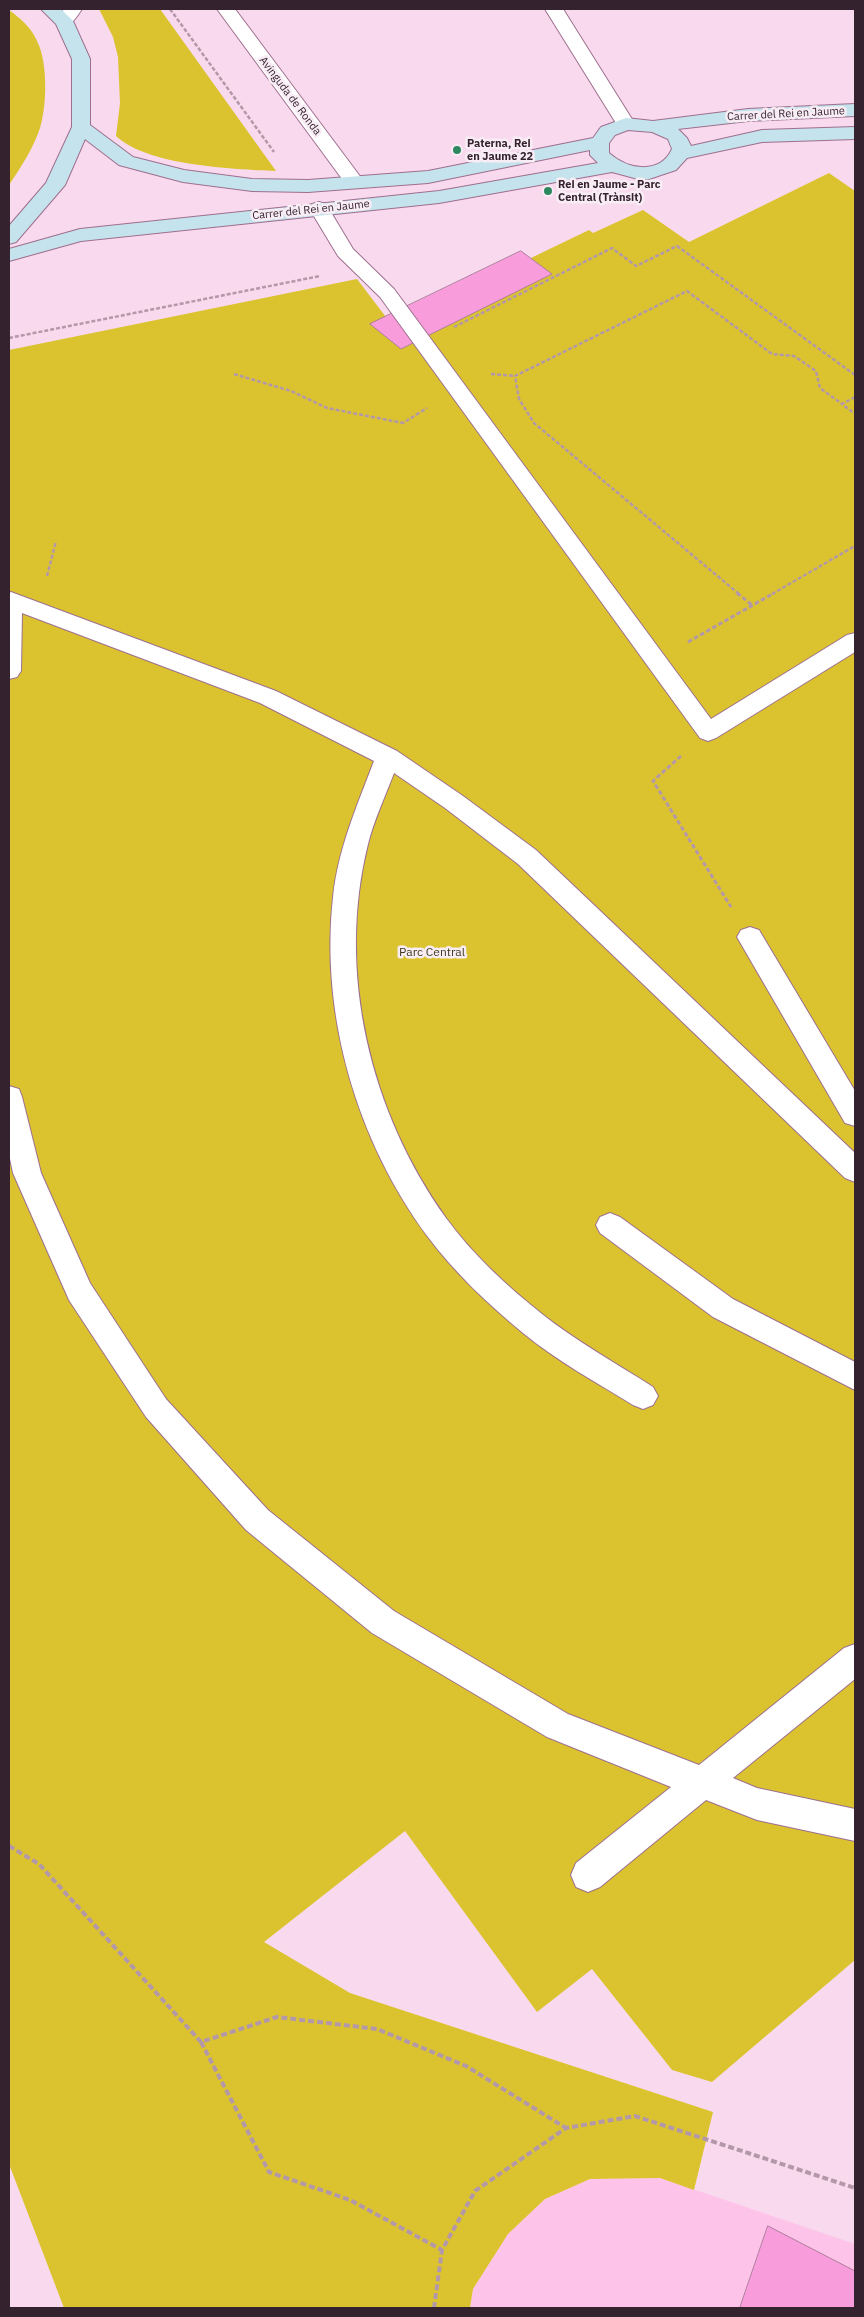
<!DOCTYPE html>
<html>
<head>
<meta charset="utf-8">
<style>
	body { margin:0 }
	#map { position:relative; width:864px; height:2317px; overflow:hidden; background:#f9d9ed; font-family:"IBM Plex Sans",sans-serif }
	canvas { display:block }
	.frame { position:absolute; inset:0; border:10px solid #35222f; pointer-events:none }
</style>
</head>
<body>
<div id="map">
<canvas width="864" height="2317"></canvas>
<div class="frame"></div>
</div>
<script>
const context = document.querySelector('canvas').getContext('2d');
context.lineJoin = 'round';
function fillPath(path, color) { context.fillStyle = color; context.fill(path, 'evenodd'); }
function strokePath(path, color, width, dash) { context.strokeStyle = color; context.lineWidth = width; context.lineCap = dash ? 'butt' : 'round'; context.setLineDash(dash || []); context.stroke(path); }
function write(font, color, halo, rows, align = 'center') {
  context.font = font + ' "IBM Plex Sans",sans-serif'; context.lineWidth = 5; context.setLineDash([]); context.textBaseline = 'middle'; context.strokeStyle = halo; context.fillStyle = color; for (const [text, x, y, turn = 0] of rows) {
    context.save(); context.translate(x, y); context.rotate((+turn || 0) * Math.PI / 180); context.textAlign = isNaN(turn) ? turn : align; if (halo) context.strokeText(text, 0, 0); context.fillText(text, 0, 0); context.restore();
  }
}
fillPath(new Path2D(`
	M660,2178L855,2244V2308H470L473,2289L508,2234L545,2199L590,2179Z`), '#fec3e9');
fillPath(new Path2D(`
	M99,9H160L276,171C233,169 148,166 116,136L120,103L118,57L113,37Z
	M9,10C21,19 31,27 37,41C48,62 47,106 40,128C33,149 21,167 9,185Z
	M829,173L855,191V1960L712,2082L672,2070L592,1969L537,2012L405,1831L264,1942L350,1993L713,2112L694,2190L660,2178L590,2179L545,2199L508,2234L473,2289L470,2308H64L9,2164V350L357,279L392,325L589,230L593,233L643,210L689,242Z`), '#dbc330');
const building = new Path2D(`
	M521,251L552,274L401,349L370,324Z
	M768,2226L855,2271V2308H740Z`);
fillPath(building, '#f89cdb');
strokePath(building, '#ae7e9e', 1);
const street = new Path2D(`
	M64,9H82C75,19 71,28 58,25L55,21Z
	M217,9H235L362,179L365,183L362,187H348Z
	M545,9H563L635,124L633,128H619Z
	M319,202L326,204L353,249L394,289L711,719L847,635L855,633V652L716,738L708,741L700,738L380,297L338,256L309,208L312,204Z
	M11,592L276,691L397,751L463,796L536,850L855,1153V1182L845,1178L518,864L445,808L394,773C385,797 374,820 368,844C336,972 370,1112 446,1218C472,1254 508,1287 542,1314C577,1342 616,1363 653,1387L658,1396L653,1405L643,1409L633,1405C596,1382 557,1361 523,1333C489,1305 454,1272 428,1237C357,1141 320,1016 333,897C338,849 357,806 374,761L260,703L22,613L21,671L17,677L9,679V593Z
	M750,927L759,930L855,1091V1126L845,1123L737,937L741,930Z
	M9,1086L19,1089L22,1097L41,1173L90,1283L166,1399L268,1510L394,1611L568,1714L699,1765L844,1648L855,1644V1679L733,1778L757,1788L855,1809V1841L757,1820L706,1800L600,1887L588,1892L576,1887L571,1875L576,1863L671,1787L547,1737L372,1633L246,1530L146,1417L69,1300L13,1173L9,1154Z
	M610,1213L620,1217L733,1299L855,1362V1390L713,1317L600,1233L596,1225L600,1217Z`);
const secondary = new Path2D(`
	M41,9H61L73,21L90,59V125L133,157L184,170L252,179L308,180L428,171L593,138L601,127L626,118L653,121L748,109L855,104V116L748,121L678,129L687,138L691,146L762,130L855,127V139L762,142L687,158L676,170L649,179H638L612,172L439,203L81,241L9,261V249L80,229L439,191L598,163L590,155V150L428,183L308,192L252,191L183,182L119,165L85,139L65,185L16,242L9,244V226L46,183L72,127V59L56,24ZM628,130L652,132L668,139L672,149C660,175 628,170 609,153V143L615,135Z`);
strokePath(street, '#9e6f8e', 2);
strokePath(secondary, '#9e6f8e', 2);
strokePath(new Path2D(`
	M170,9L274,152
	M454,327L612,248L636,266L677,246L855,375
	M9,338L320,276
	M234,374L291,391L327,408L403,423L427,408
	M491,374L515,376
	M855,397L842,404L855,414
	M47,576L56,541
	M739,594L534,423L519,399L515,376L687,291L772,354L794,356L816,371L820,388L842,404
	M772,594L855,546`), '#b398a9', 2.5, [4, 2]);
strokePath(new Path2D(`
	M737,593L752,605
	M688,642L774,593
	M681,756L653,781L731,907`), '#b398a9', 3, [4.5, 2.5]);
strokePath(new Path2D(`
	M9,1846L39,1864L201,2042L277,2017L377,2029L466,2066L566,2128
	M201,2042L269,2172L350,2200L442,2250
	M434,2308L442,2250L475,2191L566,2128L635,2116L855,2188`), '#b398a9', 4, [6, 3]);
fillPath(street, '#fff');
fillPath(secondary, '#c4e3ec');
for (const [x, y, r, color] of [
	[457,150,5,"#2d885f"],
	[548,191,5,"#2d885f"]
]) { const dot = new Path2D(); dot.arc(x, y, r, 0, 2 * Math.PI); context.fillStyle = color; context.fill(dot); strokePath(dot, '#f8edf4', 2); }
write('11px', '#35222f', '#f8edf4', [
	["Avinguda de Ronda",290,96,53],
	["Carrer del Rei en Jaume",786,114,-3],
	["Carrer del Rei en Jaume",311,210,-6]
]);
write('bold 11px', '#35222f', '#f8edf4', [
	["Paterna, Rei",467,144],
	["en Jaume 22",467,157],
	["Rei en Jaume - Parc",558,185],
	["Central (Trànsit)",558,198]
], 'left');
write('12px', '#3d3920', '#f8edf4', [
	["Parc Central",432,953]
]);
</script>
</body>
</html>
